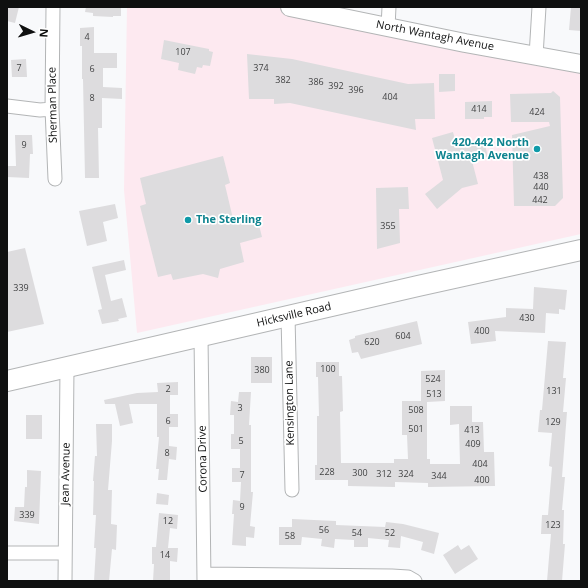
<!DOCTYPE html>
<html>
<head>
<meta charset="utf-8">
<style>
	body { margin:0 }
	#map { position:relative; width:588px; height:588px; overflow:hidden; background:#f8f9fb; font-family:"Open Sans",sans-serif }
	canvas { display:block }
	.frame { position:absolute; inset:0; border:8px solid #0f1010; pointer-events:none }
	.north { position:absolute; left:12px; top:12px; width:40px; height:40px; -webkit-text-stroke:3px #fff; paint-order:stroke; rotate:95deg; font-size:11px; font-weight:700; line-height:16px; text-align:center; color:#0f1010 }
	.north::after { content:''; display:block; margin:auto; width:14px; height:18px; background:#0f1010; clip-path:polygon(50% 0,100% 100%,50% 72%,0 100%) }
</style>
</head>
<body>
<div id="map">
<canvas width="588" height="588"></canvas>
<div class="frame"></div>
<div class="north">N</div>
</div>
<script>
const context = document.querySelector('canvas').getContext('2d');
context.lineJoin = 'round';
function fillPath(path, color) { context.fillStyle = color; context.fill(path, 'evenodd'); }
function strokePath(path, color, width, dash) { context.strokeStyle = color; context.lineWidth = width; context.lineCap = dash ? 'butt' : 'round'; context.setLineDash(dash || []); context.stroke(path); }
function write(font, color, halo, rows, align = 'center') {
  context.font = font + ' "Open Sans",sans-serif'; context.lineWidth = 3.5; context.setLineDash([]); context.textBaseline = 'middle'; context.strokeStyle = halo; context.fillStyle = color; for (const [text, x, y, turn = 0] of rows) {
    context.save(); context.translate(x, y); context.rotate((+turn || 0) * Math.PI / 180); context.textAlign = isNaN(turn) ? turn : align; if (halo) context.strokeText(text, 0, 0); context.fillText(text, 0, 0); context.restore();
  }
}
fillPath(new Path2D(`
	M127,7H312L581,60V234L137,333L124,190Z`), '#fde9f0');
fillPath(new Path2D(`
	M7,7H19L15,23L7,21Z
	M86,7H121V16H113V17L93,16V13L85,12Z
	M571,7H581V31L569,30Z
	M94,27V53H117V68H103V87L122,88V99L102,98V128H98L99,178H85L83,79H82V46H80V28Z
	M164,40L209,49V51L213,52L210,66L203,65L202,68L197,67L195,74L178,70L179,63L161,59Z
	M247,54L292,59L408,84L434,83L435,119H415L416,130L290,103L274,104V99H249Z
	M26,59L27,77H12L11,60Z
	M439,74H455V91L439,92Z
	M553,91L560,97L563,198L555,206H514L512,135L550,126L549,122H511L510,94L551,93Z
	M492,101V117H484V119H465V102Z
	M453,132L457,147L484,141L488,157L472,161L478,184L462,188L437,209L425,194L443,180L432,138Z
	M15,135H32L33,154H30L29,178L7,177V166H16Z
	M223,156L230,183L225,185L234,223L257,217L262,237L240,243L244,262L220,269L218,278L203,274L173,280L171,274L158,277L140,206L146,204L140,178Z
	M408,187L409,209H399L400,243L377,249L376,188Z
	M115,204L118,218L103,222L107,241L87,246L79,211Z
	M25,248L44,324L7,332V252Z
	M124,260L126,270L105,275L111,301L122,298L127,317L118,319L119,321L102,324L98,310L102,309L92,267Z
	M534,287L567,290L565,310L559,309V314L546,313L545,333L495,331L496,341L471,344L468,322L506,317V308L533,309Z
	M417,321L422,344L361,359L358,352L352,353L349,340L355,338V336Z
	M548,341L566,342L563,378H566L563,412H567L562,477H565L562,510H564L563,544H565L562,581H547L551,534H541L542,515H548L552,467L549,466L552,433L538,432L540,410H542Z
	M251,357H272V383H251Z
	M316,362H339V376H342L343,411L340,412L341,463H394V459H408L407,435H402V401H421V371L445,370V401L427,402V459H430V464H460L459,424L450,425V406H472V422H483L484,452H494L495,486L428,487V483L395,482V487L348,486V480H315V465H317V416H319L318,377H316Z
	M178,382V395H170V414H178V427H169V446L177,447L176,460L169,459L167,480H158L159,469H156L159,437H157V404H129L133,423L120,426L115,404H105L104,400L137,393L158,392L157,383Z
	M239,392H251L249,425H251V492H253L250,526L255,527L254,538L246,537V546L232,545L234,514H232L233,500L240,501L241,482H232V468H240V449H231V434H234V415H230L231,401L238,402Z
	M26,415H42V439H26Z
	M96,424H112V441L108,490H112L111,524L117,525L116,550L112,549L109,581H94L96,548H94L96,515H93L94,481H93L95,456H97Z
	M27,470L41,471L39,524L14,521L15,507H24L25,487H27Z
	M157,493L169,495L168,505L156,504Z
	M159,513L178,515L177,529L170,528L168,548H178L177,562L170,561V581H153L154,564H152V547H156Z
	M292,519L336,521V525L385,527L386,522L403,524L439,533L434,554L421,550L423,542L401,536L400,548L388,547L389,540L368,538V547H354V540L335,539L334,548L321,546L322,539L302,537L301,545H279V527H292Z
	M458,545L461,550L469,545L478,559L455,574L443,555Z`), '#dddcde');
const street = new Path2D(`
	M53,7L52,109L55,179
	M388,27L389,7
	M536,56L539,7
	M7,106L40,110L52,109
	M288,316L292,490
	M201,336L204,581
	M7,553H65
	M204,574L392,576L408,577L415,581
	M65,581L67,367`);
const secondary = new Path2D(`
	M290,7L465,43L581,64`);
const primary = new Path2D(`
	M7,381L418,286L581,250`);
strokePath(street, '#b3b5b6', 15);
strokePath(secondary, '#b3b5b6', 20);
strokePath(primary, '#b3b5b6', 22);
strokePath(street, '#fff', 13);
strokePath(secondary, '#fff', 18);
strokePath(primary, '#fff', 20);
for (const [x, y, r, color] of [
	[537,149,4,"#0f9aa8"],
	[188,220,4,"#0f9aa8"]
]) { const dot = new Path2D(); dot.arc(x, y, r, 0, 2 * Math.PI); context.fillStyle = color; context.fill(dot); strokePath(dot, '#fff', 1.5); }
write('9px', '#424344', null, [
	["4",87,37],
	["107",183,52],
	["7",19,68],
	["374",261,68],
	["6",92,69],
	["382",283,80],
	["386",316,82],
	["392",336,86],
	["396",356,90],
	["404",390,97],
	["8",92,98],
	["414",479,109],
	["424",537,112],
	["9",24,145],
	["438",541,176],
	["440",541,187],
	["442",540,200],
	["355",388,226],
	["339",21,288],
	["430",527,318],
	["400",482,331],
	["604",403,336],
	["620",372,342],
	["100",328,369],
	["380",262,370],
	["524",433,379],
	["2",168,389],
	["131",554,391],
	["513",434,394],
	["3",240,408],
	["508",416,410],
	["6",168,421],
	["129",553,422],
	["501",416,429],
	["413",472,430],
	["5",241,441],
	["409",473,444],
	["8",167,453],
	["404",480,464],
	["228",327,472],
	["300",360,473],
	["312",384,474],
	["324",406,474],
	["7",242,475],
	["344",439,476],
	["400",482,480],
	["9",242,507],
	["339",27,515],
	["12",168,521],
	["123",553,525],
	["56",324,530],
	["54",357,533],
	["52",390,533],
	["58",290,536],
	["14",165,555]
]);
write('11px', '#0f1010', '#fff', [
	["North Wantagh Avenue",435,36,11],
	["Sherman Place",53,105,-91],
	["Hicksville Road",294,315,-13],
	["Kensington Lane",290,403,-91],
	["Corona Drive",203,459,-91],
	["Jean Avenue",66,474,-89]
]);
write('bold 11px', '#0d838f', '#fff', [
	["420-442 North",529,143],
	["Wantagh Avenue",529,156],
	["The Sterling",196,220,"left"]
], 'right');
</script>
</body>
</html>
